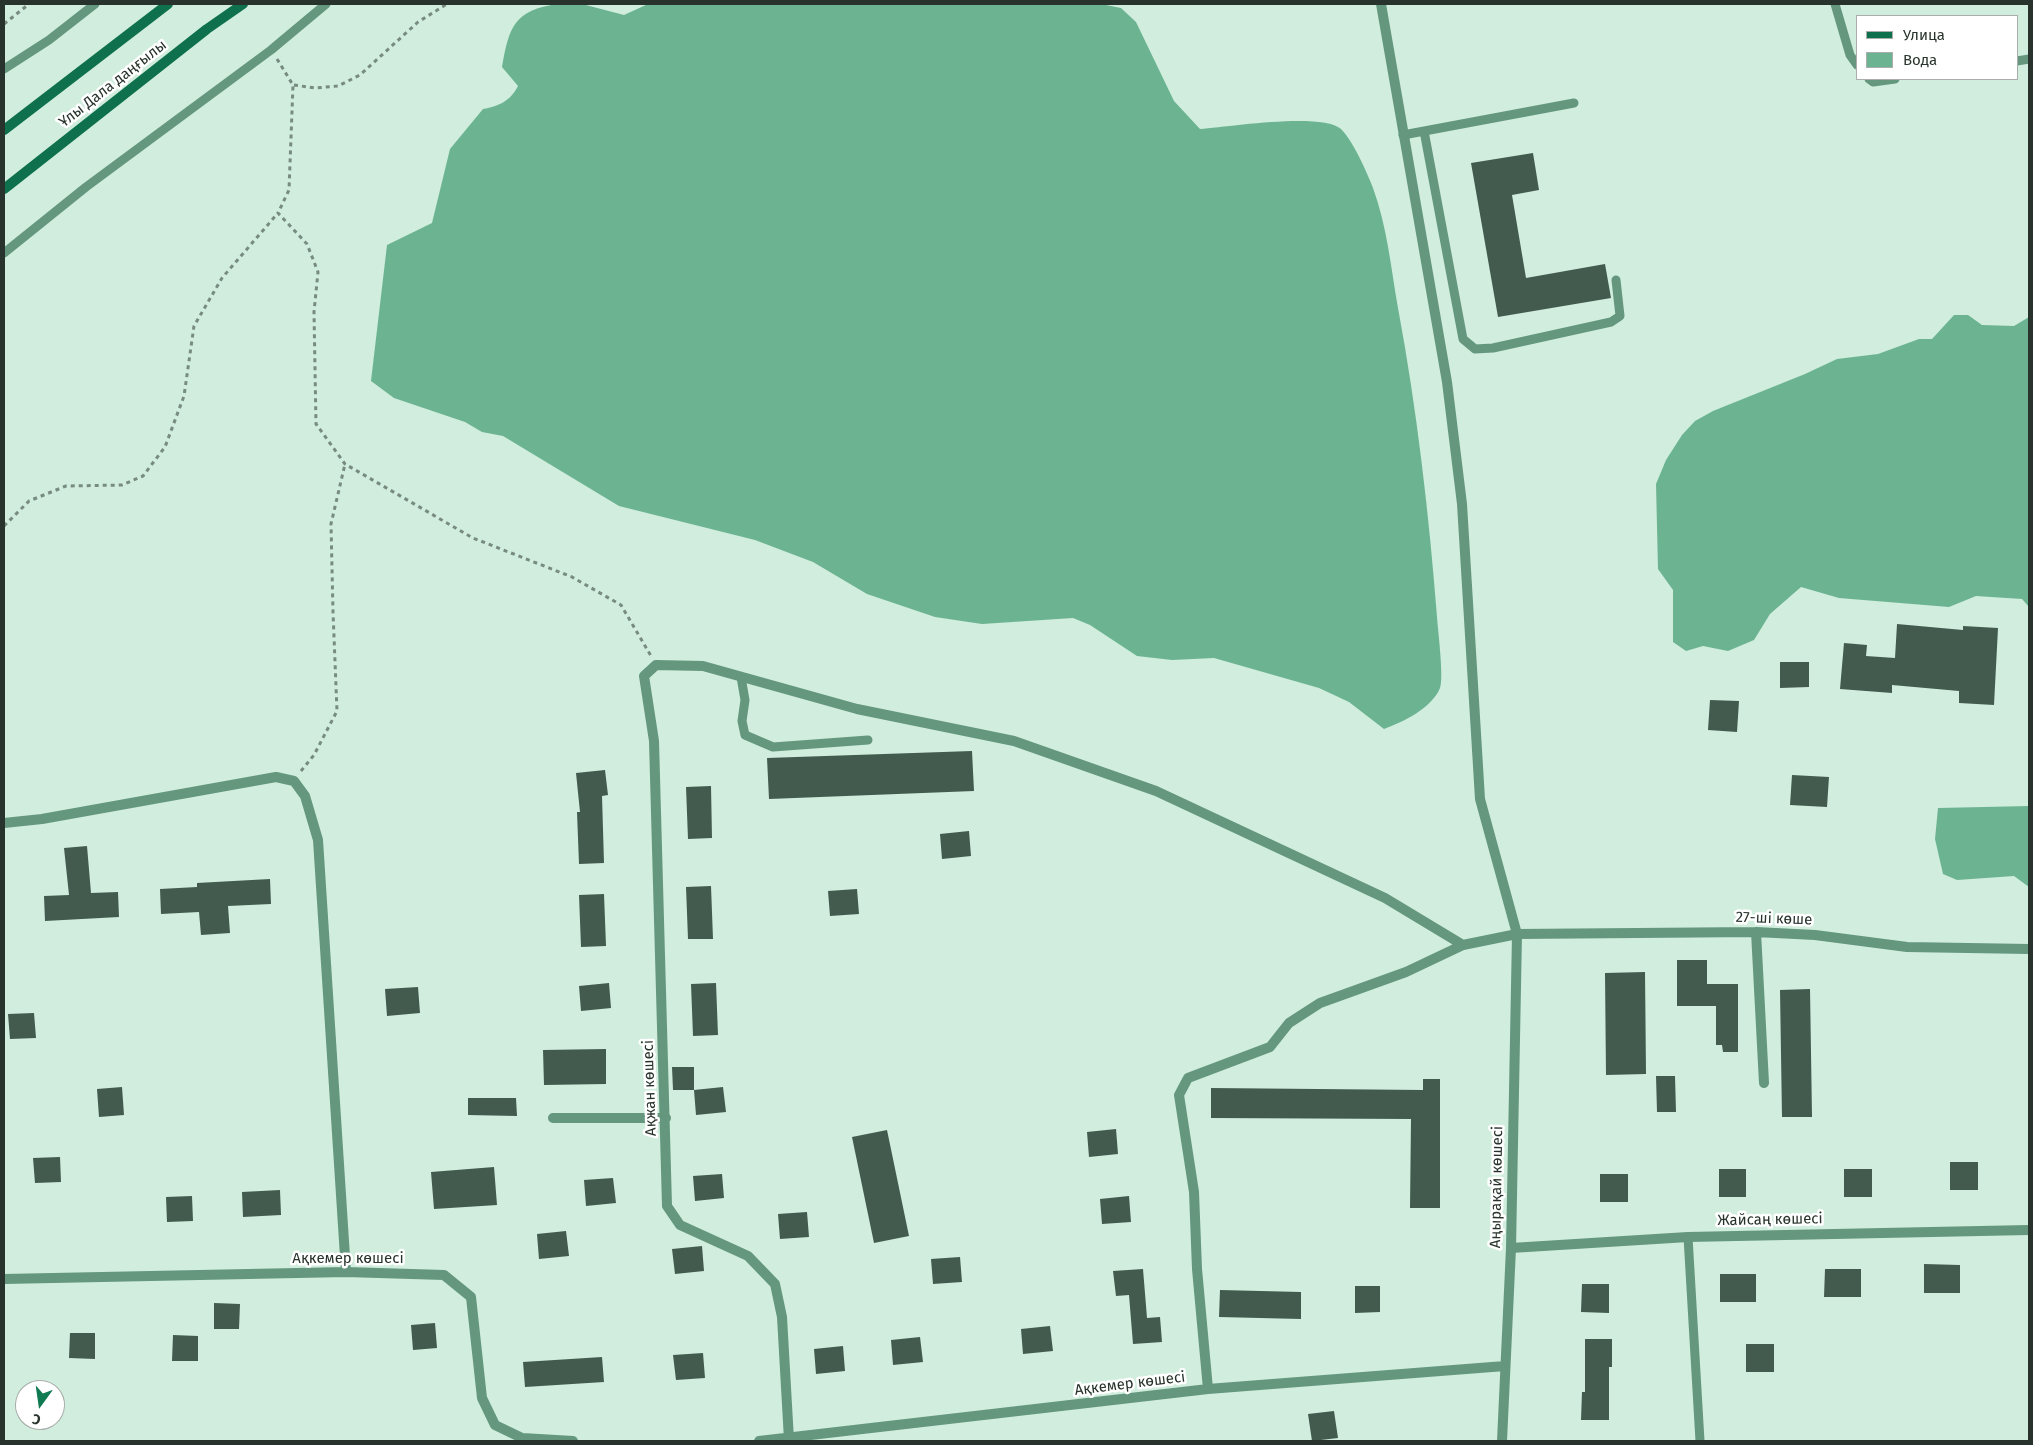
<!DOCTYPE html>
<html>
<head>
<meta charset="utf-8">
<style>
	body { margin:0 }
	#map { position:relative; width:2033px; height:1445px; overflow:hidden; background:#d0eddd; font-family:"Fira Sans",sans-serif }
	canvas { display:block }
	.frame { position:absolute; inset:0; border:5px solid #28332d; pointer-events:none }
	.legend { position:absolute; left:1856px; top:15px; width:162px; height:65px; box-sizing:border-box; background:#fff; border:1px solid #a9adab; margin:0; padding:6px 9px; list-style:none; font-size:15px; color:#28332d }
	.legend li { display:flex; align-items:center; gap:10px; height:25px }
	.legend b { width:25px; border:1px solid #a9adab }
	.north { position:absolute; left:15px; top:1380px; width:50px; height:50px; box-sizing:border-box; background:#fff; border:1px solid #a9adab; border-radius:50%; rotate:194deg; font-size:14px; font-weight:700; line-height:20px; text-align:center; color:#28332d }
	.north::after { content:''; display:block; margin:auto; width:18px; height:22px; background:#0f7952; clip-path:polygon(50% 0,100% 100%,50% 72%,0 100%) }
</style>
</head>
<body>
<div id="map">
<canvas width="2033" height="1445"></canvas>
<div class="frame"></div>
<ul class="legend">
<li><b style="height:6px;background:#0e704c"></b>Улица</li>
<li><b style="height:14px;background:#6cb491"></b>Вода</li>
</ul>
<div class="north">С</div>
</div>
<script>
const context = document.querySelector('canvas').getContext('2d');
context.lineJoin = 'round';
function fillPath(path, color) { context.fillStyle = color; context.fill(path, 'evenodd'); }
function strokePath(path, color, width, dash) { context.strokeStyle = color; context.lineWidth = width; context.lineCap = dash ? 'butt' : 'round'; context.setLineDash(dash || []); context.stroke(path); }
function write(font, color, halo, rows, align = 'center') {
  context.font = font + ' "Fira Sans",sans-serif'; context.lineWidth = 5; context.setLineDash([]); context.textBaseline = 'middle'; context.strokeStyle = halo; context.fillStyle = color; for (const [text, x, y, turn = 0] of rows) {
    context.save(); context.translate(x, y); context.rotate((+turn || 0) * Math.PI / 180); context.textAlign = isNaN(turn) ? turn : align; if (halo) context.strokeText(text, 0, 0); context.fillText(text, 0, 0); context.restore();
  }
}
fillPath(new Path2D(`
	M558,4H582L624,15L648,4H1101L1121,8L1136,22L1174,101L1200,129C1228,127 1322,112 1341,129C1353,141 1367,172 1373,188C1387,226 1391,268 1398,308C1417,410 1429,514 1437,617C1438,631 1444,678 1440,688C1432,708 1403,722 1384,729L1349,702L1319,688L1214,658L1172,660L1137,656L1090,625L1073,618L982,624L935,617L867,594L813,562L755,540L619,506L503,436L482,432L465,422L394,398L371,381L387,245L432,223L450,149L483,109C500,106 510,101 518,86L502,67C509,27 514,10 558,4Z
	M1954,315H1968L1982,325L2014,326L2029,317V607L2022,599L1976,596L1949,607L1839,598L1801,587L1770,614L1754,640L1728,651L1703,646L1686,651L1673,642V590L1658,569L1656,484L1666,460L1682,435L1695,421L1713,411L1805,374L1837,359L1878,354L1919,339H1932Z
	M2029,806V887L2014,876L1957,880L1943,874L1935,839L1938,808Z`), '#6cb491');
fillPath(new Path2D(`
	M1533,153L1539,190L1512,195L1526,278L1605,264L1611,298L1498,317L1471,163Z
	M1897,624L1963,630V626L1998,628L1994,705L1959,703V691L1892,685V693L1840,689L1844,643L1867,645L1866,656L1895,658Z
	M1780,662H1809V687L1780,688Z
	M1710,700L1739,701L1737,732L1708,730Z
	M972,751L974,791L769,799L767,758Z
	M605,770L608,795L602,796L604,863L579,864L577,812H580L576,773Z
	M1792,775L1829,777L1827,807L1790,805Z
	M711,786L712,838L688,839L686,787Z
	M969,831L971,856L942,859L940,834Z
	M87,846L91,893L118,892L119,917L45,921L44,896L69,895L64,848Z
	M270,879L271,904L228,906L230,933L201,935L199,912L161,914L160,889L197,887V883Z
	M711,886L713,939H688L686,887Z
	M857,889L859,914L830,916L828,891Z
	M604,894L606,946L581,947L579,895Z
	M1677,960H1707V984H1738V1052H1723L1722,1045H1716V1006H1677Z
	M1645,972L1646,1074L1606,1075L1605,973Z
	M609,983L611,1008L581,1011L579,986Z
	M716,983L718,1035L693,1036L691,984Z
	M418,987L420,1013L387,1016L385,989Z
	M1810,989L1812,1117H1782L1780,990Z
	M34,1013L36,1038L10,1039L8,1014Z
	M606,1049V1084L544,1085L543,1050Z
	M672,1067H694V1090H673Z
	M1656,1076H1675L1676,1112H1657Z
	M1423,1079H1440V1208H1410L1411,1119L1211,1118V1088L1423,1090Z
	M122,1087L124,1115L99,1117L97,1089Z
	M723,1087L726,1112L696,1115L694,1090Z
	M468,1098H516L517,1116L468,1115Z
	M1116,1129L1118,1154L1089,1157L1087,1132Z
	M887,1130L909,1236L874,1243L852,1137Z
	M60,1157L61,1182L35,1183L33,1158Z
	M1950,1162H1978V1190H1950Z
	M494,1167L497,1205L434,1209L431,1172Z
	M1719,1169H1746V1197H1719Z
	M1844,1169H1872V1197H1844Z
	M722,1174L724,1198L695,1201L693,1176Z
	M1600,1174H1628V1202H1600Z
	M613,1178L616,1203L586,1206L584,1180Z
	M280,1190L281,1215L243,1217L242,1192Z
	M192,1196L193,1221L167,1222L166,1197Z
	M1129,1196L1131,1222L1102,1224L1100,1199Z
	M807,1212L809,1237L780,1239L778,1214Z
	M566,1231L569,1256L539,1259L537,1234Z
	M702,1246L704,1271L675,1274L672,1249Z
	M960,1257L962,1282L933,1284L931,1259Z
	M1924,1264L1960,1265V1293H1924Z
	M1143,1269L1147,1318L1160,1317L1162,1342L1133,1344L1129,1295L1116,1296L1113,1271Z
	M1825,1269H1861V1297H1824Z
	M1720,1274H1756V1302H1720Z
	M1582,1284H1609V1313L1581,1312Z
	M1355,1286H1380V1312L1355,1313Z
	M1220,1290L1301,1292V1319L1219,1317Z
	M214,1303L240,1304L239,1329H214Z
	M435,1323L437,1348L413,1350L411,1325Z
	M1050,1326L1053,1351L1023,1354L1021,1329Z
	M70,1333H95V1359L69,1358Z
	M173,1335L198,1336V1361H172Z
	M920,1337L923,1362L893,1365L891,1340Z
	M1585,1339H1612V1367H1609V1420H1581L1582,1392H1585Z
	M1746,1344H1774V1372H1746Z
	M843,1346L845,1371L816,1374L814,1349Z
	M703,1353L705,1378L676,1380L673,1355Z
	M602,1357L604,1382L525,1387L523,1362Z
	M1334,1411L1338,1438L1312,1441L1308,1414Z`), '#425b4e');
strokePath(new Path2D(`
	M4,24L29,4
	M277,59L293,85L289,190L278,213L307,244L318,272L314,312L316,424L345,464L473,538L572,577L621,605L651,656
	M294,85L315,88L338,86L360,75L418,22L447,4
	M4,526L29,501L66,486L122,485L143,476L165,447L184,396L194,326L222,278L278,213
	M301,771L314,755L337,711L333,612L331,524L345,464`), '#778b80', 3, [4, 4]);
strokePath(new Path2D(`
	M1835,4L1850,55L1857,65
	M2017,61L2029,59
	M4,69L49,40L95,4
	M1869,79L1873,82L1895,79
	M1424,131L1463,339L1475,349L1493,348L1611,322L1620,316L1616,280
	M1403,135L1574,103
	M4,253L86,187L271,50L326,4
	M741,677L745,700L742,721L745,735L773,747L868,740
	M1688,1237L1700,1441`), '#64977d', 9);
strokePath(new Path2D(`
	M1381,4L1447,382L1462,504L1480,799L1517,934L1511,1248L1502,1441
	M4,823L42,819L276,777L294,781L305,796L318,840L346,1272
	M1756,932L1764,1083
	M553,1118H666
	M1511,1248L1688,1237L2029,1230
	M4,1279L346,1272L444,1275L471,1297L482,1398L495,1425L522,1438L573,1441
	M1208,1389L1197,1269L1194,1192L1179,1095L1188,1078L1270,1047L1289,1023L1320,1003L1406,972L1463,945
	M789,1440L782,1317L775,1284L748,1256L680,1225L667,1206L654,741L644,676L656,665L703,666L857,709L1014,741L1156,791L1385,898L1463,945L1517,934L1756,932L1815,935L1907,947L2029,949
	M759,1441L1208,1389L1505,1366`), '#64977d', 10);
strokePath(new Path2D(`
	M4,130L168,4
	M4,189L207,29L243,4`), '#0e704c', 10);
write('15px', '#28332d', '#fff', [
	["Ұлы Дала даңғылы",113,84,-38],
	["27-ші көше",1774,919,2],
	["Ақжан көшесі",650,1088,-92],
	["Аңырақай көшесі",1497,1187,-89],
	["Жайсаң көшесі",1770,1220,-1],
	["Ақкемер көшесі",348,1259],
	["Ақкемер көшесі",1130,1384,-7]
]);
</script>
</body>
</html>
